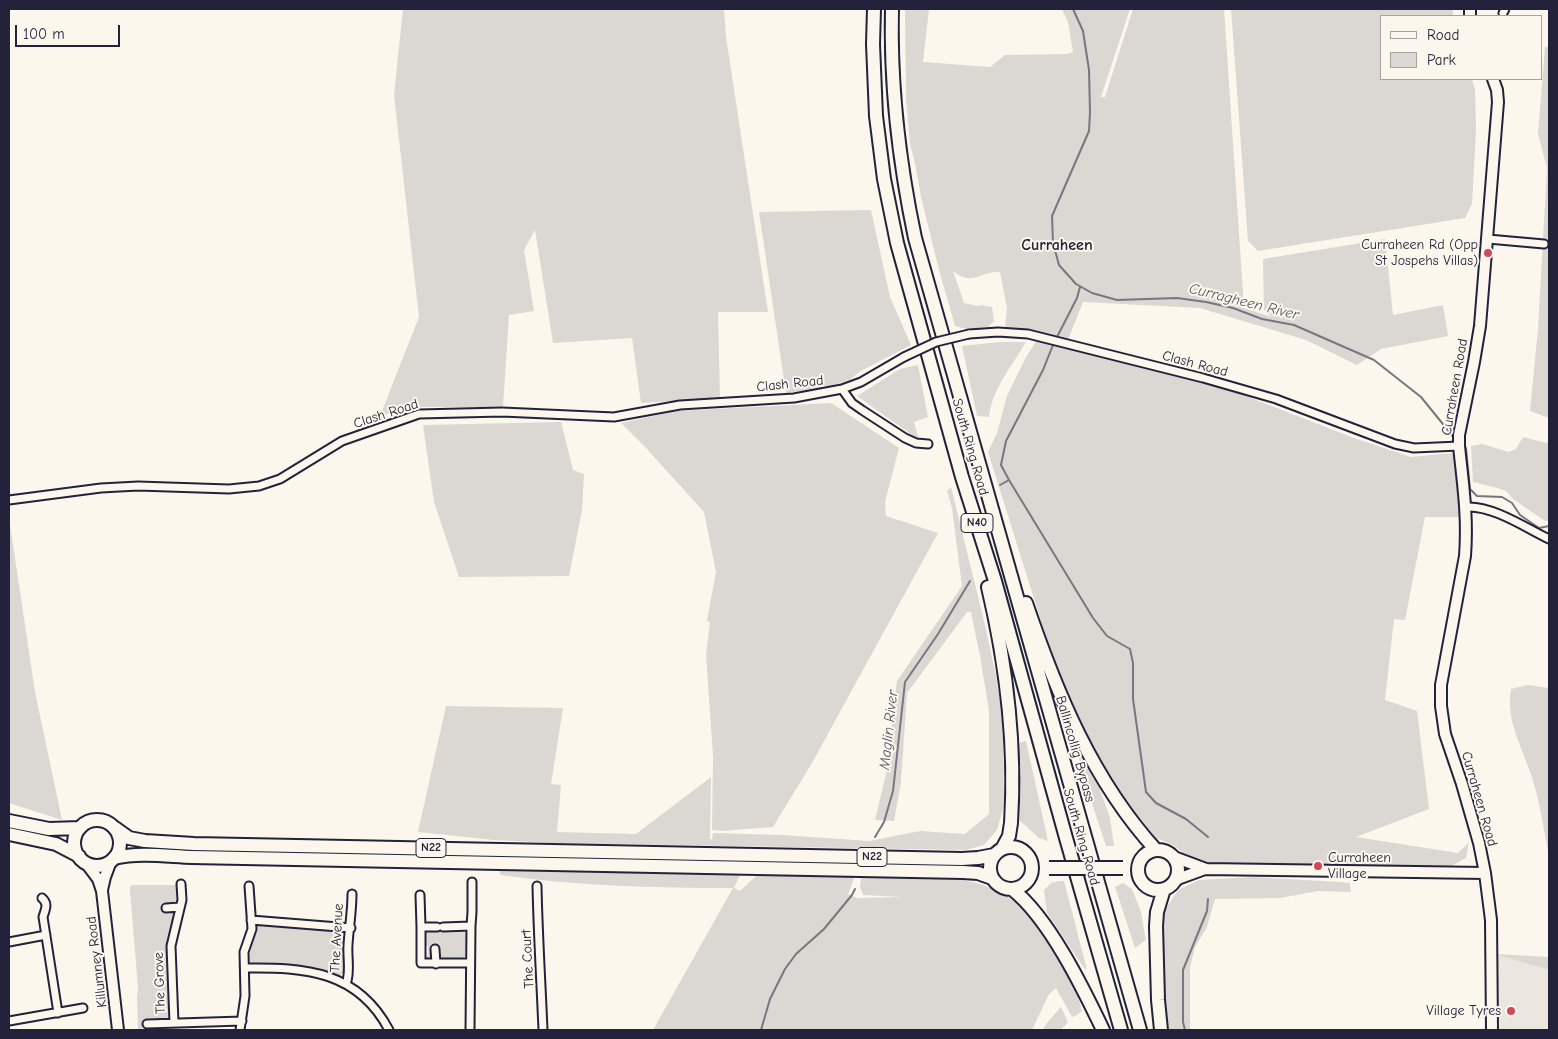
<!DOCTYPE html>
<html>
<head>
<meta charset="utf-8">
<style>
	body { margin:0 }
	#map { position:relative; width:1558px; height:1039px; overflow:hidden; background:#fbf7ec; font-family:"Comic Neue",sans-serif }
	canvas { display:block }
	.frame { position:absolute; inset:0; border:10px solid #22223b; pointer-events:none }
	.legend { position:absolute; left:1380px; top:15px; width:162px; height:65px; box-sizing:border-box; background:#fbf7ec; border:1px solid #a4a2a5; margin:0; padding:6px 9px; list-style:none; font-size:15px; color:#22223b }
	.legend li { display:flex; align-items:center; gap:10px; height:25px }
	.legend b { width:25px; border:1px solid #a4a2a5 }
	.scale { position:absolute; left:15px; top:25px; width:105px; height:22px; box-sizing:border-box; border:2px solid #22223b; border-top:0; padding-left:6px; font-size:15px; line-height:18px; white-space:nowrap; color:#22223b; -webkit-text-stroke:4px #fbf7ec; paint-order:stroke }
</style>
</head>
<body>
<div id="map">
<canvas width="1558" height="1039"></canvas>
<div class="frame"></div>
<ul class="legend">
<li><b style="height:6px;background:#fbf7ec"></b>Road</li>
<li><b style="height:14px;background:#dbd8d3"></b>Park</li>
</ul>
<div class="scale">100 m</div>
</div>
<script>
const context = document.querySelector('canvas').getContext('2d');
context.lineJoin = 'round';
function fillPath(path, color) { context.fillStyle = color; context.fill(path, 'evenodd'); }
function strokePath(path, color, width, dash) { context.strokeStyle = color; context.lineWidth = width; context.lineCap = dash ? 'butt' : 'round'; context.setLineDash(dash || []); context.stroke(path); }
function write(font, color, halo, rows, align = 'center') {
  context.font = font + ' "Comic Neue",sans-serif'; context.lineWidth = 4; context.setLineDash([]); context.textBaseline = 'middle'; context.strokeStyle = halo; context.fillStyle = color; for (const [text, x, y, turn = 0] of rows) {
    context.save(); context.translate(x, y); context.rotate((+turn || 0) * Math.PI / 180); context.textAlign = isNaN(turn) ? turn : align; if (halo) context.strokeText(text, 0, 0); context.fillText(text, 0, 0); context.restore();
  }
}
fillPath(new Path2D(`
	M1494,954L1549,970V1030H1495Z`), '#ebe7df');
fillPath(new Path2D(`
	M403,9H724L726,37L768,312H718L720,398L641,403L632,338L553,343L535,230L524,250L534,311L509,315L503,407H417L380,416L419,317L394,95Z
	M905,9H929L923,62L990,67L1005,55L1067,54L1073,52L1068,22L1062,9H1130L1101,97H1105L1133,9H1224L1244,308L1272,317L1264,310L1263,259L1385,239L1393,315L1443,305L1448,336L1381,349L1357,365L1306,340L1200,308L1083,302L1068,340L1037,332L1008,329L1005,326L1007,308L1000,272C979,271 973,287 953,271L964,303L978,306L981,305L992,307L994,321L988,327L967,329L955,326L939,270L921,197L915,163L910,144L906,99Z
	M1231,9H1453V16H1382V79H1472L1475,90L1476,131L1472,204L1465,218L1258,251L1248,241Z
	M1545,47H1549V418L1530,411L1538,329L1547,168L1538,134Z
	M871,210L890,297L911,345L859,372L851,379L826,388L786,393L759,212Z
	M1037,340L1233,391L1354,438L1411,457L1453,453L1463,517H1425L1405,620L1394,619L1385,700L1417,711L1429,809L1356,837L1458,853L1469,842L1466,858L1451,866L1200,863L1188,858L1175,846L1156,838L1114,786L1063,691L988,452L997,433L1007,396L1026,357Z
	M999,342H1026C1012,366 992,389 989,417L977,416L962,346Z
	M918,365L928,417L914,422L919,440L857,396L900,369Z
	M831,403L899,448L885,502L886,516L938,533L812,763L773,827L722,831L712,830L713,756L706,654L710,623L707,620L716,572L704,512L646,448L621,423L676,411Z
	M561,422L573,470L584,474L582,510L569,576L459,577L434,502L423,425Z
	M1523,437L1546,443L1549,441V521H1545L1513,499L1506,491L1497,488L1473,482L1471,446L1482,444L1509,452L1516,449Z
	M951,487L985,625L996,676L1003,721L1004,806L997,830L984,845L966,850L550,843L494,840L418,832L446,706L563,708L551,784L561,785L557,832L636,834L711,777L710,839H712L713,833L782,835L870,841L920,831L965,834L989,814V710L980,656L971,612H967L907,693L901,782L894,821L875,820L886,774L897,681L962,586L952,508L947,491Z
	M9,518L35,692L62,820L9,803Z
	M1527,685L1549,688V857C1544,830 1540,803 1532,777C1523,749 1505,720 1511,689Z
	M1026,741L1048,841L1039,838L1020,821L1018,743Z
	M1078,754L1099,787L1110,818L1114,846H1106L1086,785Z
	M535,869L574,872L740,875L734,888L740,891L756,876H855L848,894L857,898L902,897L863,895L860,887L861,878L864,877C911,876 976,870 1015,902C1028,913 1038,929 1048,943C1062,965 1076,985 1082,1011L1075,1016L1072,1017L1056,988L1049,994L1032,1030H653L733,888C656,888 577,886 501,875L499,871Z
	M1253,877L1339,882L1350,883L1351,892L1318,891L1280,898L1215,899L1207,927L1195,947L1190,967V1030H1168L1165,1012L1161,929L1165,910L1178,890L1199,880Z
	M1059,881H1064L1087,970L1084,968L1047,913L1044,890L1051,883Z
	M1123,883L1132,889L1141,912L1146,940L1135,948L1115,887Z
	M133,885H179L178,901L175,904L166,905L175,915L168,947V984H167V993H169L170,1016L164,1020L144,1019V1027H142V1030H138L137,997L138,988L130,890V887Z
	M264,924L337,930V932H342L343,952L345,953L344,973L338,976L323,971L305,967L250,964L247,957L250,956C250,943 257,938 257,926H263Z
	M426,930L464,931L467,935L465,956L462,959L444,960L439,955V948H432L431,958L424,960L423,956H428V946H423V934Z
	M1494,954L1549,957V970Z
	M1061,1007L1068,1022L1061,1030H1043L1046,1024Z`), '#dbd8d3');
strokePath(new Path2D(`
	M1073,9L1083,31L1089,70L1090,112L1089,131L1052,216L1053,243L1059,265L1076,284L1092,293L1117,300L1177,298L1206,302L1233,308L1262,319L1294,325L1374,360L1421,397L1455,439
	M1056,339L1077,298L1080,287
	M1462,445L1466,448L1470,489L1477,496L1502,497L1512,503L1520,515L1539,528L1549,526
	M1009,480L1093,618L1107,636L1130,649L1133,663V699L1146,792L1156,803L1186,819L1208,837
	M1000,485L1009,480L1001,465L1006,441L1043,370L1053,345
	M875,837L884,822L893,791L905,682L938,634L970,581
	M761,1030L770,999L785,969L796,954L824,929L852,895L855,889
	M1185,1030L1183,1022V970L1207,911L1208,899`), '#787681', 2);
const street = new Path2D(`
	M1503,13L1505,9
	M1488,239L1544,244
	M969,334L998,332L1028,334L1203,378L1276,399L1395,444L1414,448L1459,446
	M842,389L852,403L862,410L905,438L916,443L928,444
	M9,500L101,488L138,486L229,489L259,486L280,479L342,441L419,414L502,412L614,417L680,405L794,398L842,389L861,382L904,357
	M1466,507C1492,505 1526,528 1549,539
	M537,886C538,934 541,982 543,1030
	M420,895L421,927
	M42,898C49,904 45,910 43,917L58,1013
	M166,908L180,907
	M251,920L351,928
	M471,926L472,912V882
	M437,927H421V963H470
	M443,927L471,926L470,1030
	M9,942L46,935
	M435,949L436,964
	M245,968C305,967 358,971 389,1030
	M346,984C351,972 347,958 348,945C349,928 352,912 352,894
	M9,1021L83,1008
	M174,1023L171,946L182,900L181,884
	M147,1024L242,1021
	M240,1030L245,996L244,952L252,929L249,886`);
const secondary = new Path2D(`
	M1470,16V9
	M1174,857L1206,869L1485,873
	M86,863L98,879L102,891L118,1030
	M1175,880L1205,869
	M102,890L105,877L111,861
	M1492,1030L1491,920L1485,873L1479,843L1462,784L1445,734L1441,706V685L1465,556C1468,516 1463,485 1459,446V435L1474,362L1480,326L1498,102L1497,90L1493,79`);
const highway = new Path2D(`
	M874,9L873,44L876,116L884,179L897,243L962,477L995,581L1066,838L1121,1030
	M892,9C890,87 899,162 915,238L1140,1030
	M988,587C1006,663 1016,745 1011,823L1009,836L1002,849
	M1026,603C1056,691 1092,780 1156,850
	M74 843a23 23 0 1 1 46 0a23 23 0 1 1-46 0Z
	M9,821L49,829L80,828
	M115,828L129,838L145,841L194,844L962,859L978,858L994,855
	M9,834L56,844L79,856
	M990 868a21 21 0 1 1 42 0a21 21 0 1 1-42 0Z
	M1138 870a20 20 0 1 1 40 0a20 20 0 1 1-40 0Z
	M114,858C140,852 166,856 192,857L963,872L978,873L992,878
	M1012,889C1049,918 1083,988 1103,1030
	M1161,1030L1158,1000L1156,926L1157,912L1164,889`);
strokePath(street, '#22223b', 11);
strokePath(secondary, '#22223b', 14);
strokePath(highway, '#22223b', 16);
strokePath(street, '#fbf7ec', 7);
strokePath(secondary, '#fbf7ec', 10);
strokePath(highway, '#fbf7ec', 12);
const streetBridge = new Path2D(`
	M904,357L936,342L969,334`);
const highwayBridge = new Path2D(`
	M1049,868H1123`);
strokePath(streetBridge, '#22223b', 11, []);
strokePath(highwayBridge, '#22223b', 16, []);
strokePath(streetBridge, '#fbf7ec', 7);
strokePath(highwayBridge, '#fbf7ec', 12);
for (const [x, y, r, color] of [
	[1488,253,5,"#d1495b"],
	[1318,866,5,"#d1495b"],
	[1511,1011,5,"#d1495b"]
]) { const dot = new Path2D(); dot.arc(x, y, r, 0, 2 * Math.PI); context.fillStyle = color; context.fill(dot); strokePath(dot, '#fbf7ec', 2); }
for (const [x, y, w] of [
	[977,523,32],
	[431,848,30],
	[872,857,30]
]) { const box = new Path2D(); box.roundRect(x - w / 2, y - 9.5, w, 19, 4); context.fillStyle = '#fbf7ec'; context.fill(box); strokePath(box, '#22223b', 1); }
write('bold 12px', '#22223b', null, [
	["N40",977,523],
	["N22",431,848],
	["N22",872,857]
]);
write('14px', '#22223b', '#fbf7ec', [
	["Curraheen Rd (Opp",1478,245],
	["St Jospehs Villas)",1478,261],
	["Curraheen",1328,858,"left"],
	["Village",1328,874,"left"],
	["Village Tyres",1501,1011]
], 'right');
write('14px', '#22223b', '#fbf7ec', [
	["Clash Road",1195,364,15],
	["Clash Road",790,384,-6],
	["Curraheen Road",1455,387,-80],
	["Clash Road",386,414,-18],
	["South Ring Road",970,447,74],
	["Ballincollig Bypass",1075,749,74],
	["Curraheen Road",1479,799,74],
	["South Ring Road",1081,837,74],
	["The Avenue",337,938,-87],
	["The Court",528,959,-93],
	["Killumney Road",97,962,-97],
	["The Grove",160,983,-92]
]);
write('italic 15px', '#545364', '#fbf7ec', [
	["Curragheen River",1244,302,14],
	["Maglin River",889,730,-84]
]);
write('bold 16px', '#22223b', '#fbf7ec', [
	["Curraheen",1057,245]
]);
</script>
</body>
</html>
